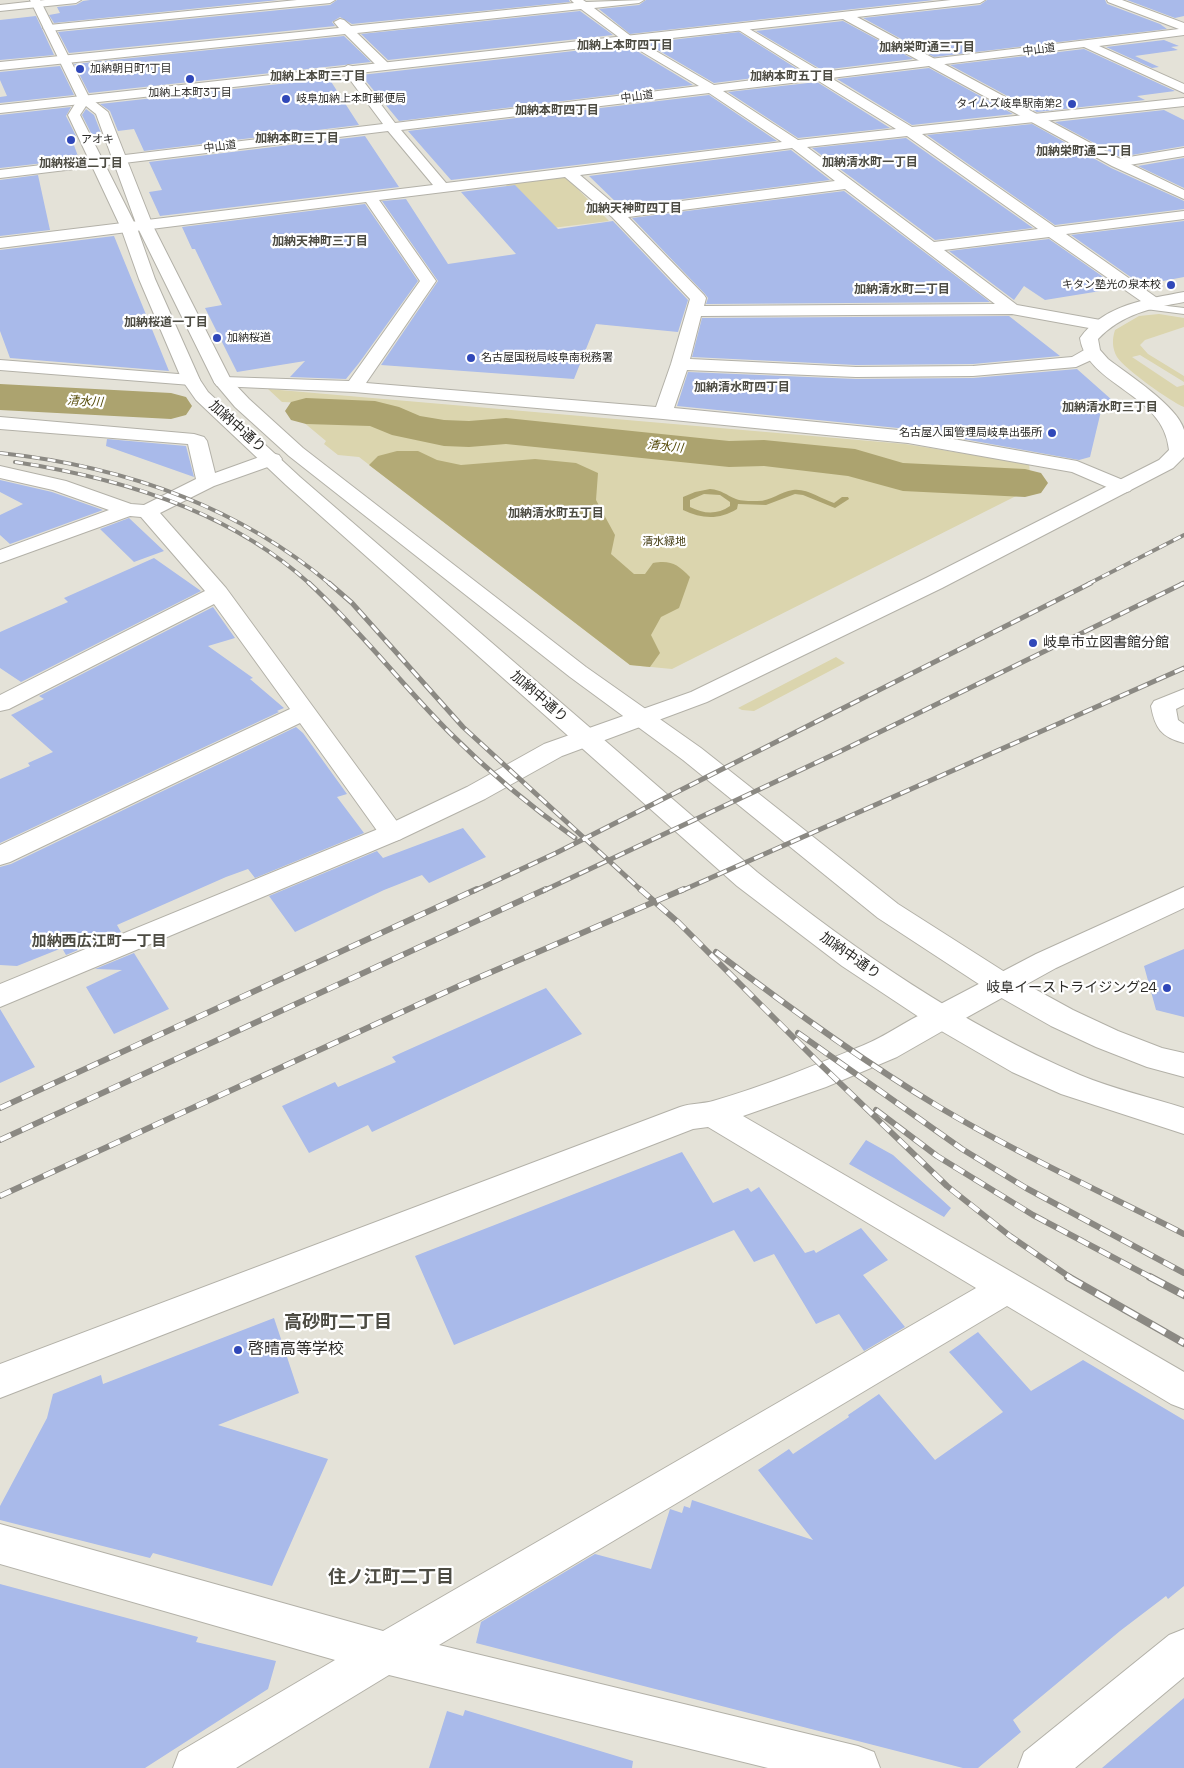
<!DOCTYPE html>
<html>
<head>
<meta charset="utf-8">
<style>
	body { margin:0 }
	canvas { display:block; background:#e4e2d8 }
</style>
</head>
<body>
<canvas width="1184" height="1768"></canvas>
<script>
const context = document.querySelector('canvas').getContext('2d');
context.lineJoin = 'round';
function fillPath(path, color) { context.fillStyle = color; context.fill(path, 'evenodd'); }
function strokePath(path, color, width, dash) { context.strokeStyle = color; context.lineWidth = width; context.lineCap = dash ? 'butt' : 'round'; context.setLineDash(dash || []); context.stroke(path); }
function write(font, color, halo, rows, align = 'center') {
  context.font = font + ' "Space Grotesk","Noto Sans JP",sans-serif'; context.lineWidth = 4.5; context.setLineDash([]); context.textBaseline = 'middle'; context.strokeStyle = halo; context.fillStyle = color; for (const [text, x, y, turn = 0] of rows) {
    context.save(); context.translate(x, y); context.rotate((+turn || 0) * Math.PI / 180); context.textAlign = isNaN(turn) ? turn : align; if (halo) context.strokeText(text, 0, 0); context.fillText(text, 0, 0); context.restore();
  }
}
fillPath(new Path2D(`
	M565,176L609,221L544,229L505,184Z
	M1159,314L1184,318V327L1145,340L1140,345L1148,354L1184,376V382L1140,355L1132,357L1177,387L1184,385V407C1171,402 1125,369 1117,357C1112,348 1112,339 1115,330L1139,316Z
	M268,389L905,444L1029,464L1030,473L1026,491L672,669L630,665L359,457L338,455L324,444L326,441L302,421L310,403L282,402Z
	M836,657L845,663L754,711L742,710L738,708Z`), '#dbd5ae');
fillPath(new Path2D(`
	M397,451H418L437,460L461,465L535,459L576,463L598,473L596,500L615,535L611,554L634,574H645L653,563C671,560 677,564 690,577L679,608L661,617L651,635L660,653L650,667L630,665L369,465L378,456Z`), '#b3aa76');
fillPath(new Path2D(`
	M710,489C722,490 726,495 736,499C741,501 750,501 755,501C771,502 779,492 793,490C807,488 821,499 834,503L842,497H848L849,499L835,508L803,495L795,494L766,505L738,504L737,509C719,520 702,519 683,510V497L695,492ZM704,494L720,495L730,502V506C717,515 704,514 690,507V500Z`), '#aca36f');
fillPath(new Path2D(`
	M0,384L171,393L186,397L192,406L186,415L171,419L0,410Z
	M306,398L375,401L399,407L420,416L444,420L469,421L506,418L729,441L764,440L855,449L903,463L1025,469L1041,473L1048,483L1041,493L1025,497L903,491L848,476L764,466L729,467L506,444L469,447L444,446L392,435L370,426L306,424L291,420L285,411L291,402Z`), '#aca36f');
fillPath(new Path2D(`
	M90,0H278L54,23L49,15L60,13L57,7L76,5L83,1Z
	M337,0H569L570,2L352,24L340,17L332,22L335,26L69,53L58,32L330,5Z
	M646,0H934L630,34L599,9L639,5Z
	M987,0H1105L1107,4L1160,24L1167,29L934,57L863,18L980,5Z
	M1127,0H1184V16L1175,18Z
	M580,11L613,35L388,60L361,34Z
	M36,16L54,55L0,60V20Z
	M843,21L913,59L822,70L756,31Z
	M739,32L802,72L714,83L646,43Z
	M344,36L371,62L89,93L74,64Z
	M1164,40L1179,46L1171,47L1178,50L1135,56L1159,67L1152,68L1106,47Z
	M627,45L693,85L399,121L361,75Z
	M1084,49L1175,91L1137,96L1145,100L1037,112L950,65Z
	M60,66L74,95L0,103V97L7,96L0,80V72Z
	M929,68L1013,114L912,125L837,79Z
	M333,78L330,80L359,125L144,151L134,129L118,131L110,111L100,104Z
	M817,82L890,128L798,138L728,92Z
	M709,95L777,141L451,180L408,131Z
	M71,107L66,116L76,136L71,137L79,159L0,168V115Z
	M86,109L94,115L101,133L92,135L82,115Z
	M1164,110L1184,120V146L1120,157L1055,122Z
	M1032,124L1111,168L1184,201V209L1055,225L927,135Z
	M365,136L399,187L160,216L149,192L162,190L149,162Z
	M906,138L1033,228L935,240L812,148Z
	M791,150L830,180L621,207L589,176Z
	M1184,158V188L1138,166Z
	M38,175L50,230L0,236V180Z
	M515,185L558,229L613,221L688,300L678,332L596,324L574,379L381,365L438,281L382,201L406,199L448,264L516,254L461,192Z
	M844,191L990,302L706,304L708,298L705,294L632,218Z
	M365,204L418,281L359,363L346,379L290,377L305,361L237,372L205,308L222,305L195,249H192L182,227Z
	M1184,221V277L1142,285L1071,235Z
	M114,236L169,371L10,358L0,331V250Z
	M1049,239L1119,288L1045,300L1024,286L1014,300L949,251Z
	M1009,316L1060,356L973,364L856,365L692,357L702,318Z
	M1077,369L1121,408L1101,411L1090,457L1079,460L908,429L677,406L688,372L856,379L973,378Z
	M107,439L186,446L194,477L106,446Z
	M0,480L52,492L103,510L10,544L0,535V515L23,504L0,492Z
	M129,518L164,551L134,562L100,529Z
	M154,558L201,591L21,682L0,668V632L68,602L64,598Z
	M213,607L235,638L208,646L253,678L250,679L284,708L277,711L279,712L0,843V779L30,766L28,763L53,752L11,715L44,699L39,696Z
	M296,727L303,733L347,794L337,797L364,833L255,878L248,869L226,877L117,925L121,932L66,955L62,948L17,966L0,965V867L11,864Z
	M463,828L486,857L429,883L422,875L384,890L295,932L269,896L377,851L383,858Z
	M1184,949V1017L1156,1010L1144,966Z
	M134,953L169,1009L114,1034L86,987L122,970L95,969Z
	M546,988L582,1034L372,1132L368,1125L309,1153L282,1106L335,1082L338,1087L396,1062L392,1057Z
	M0,1009L35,1067L0,1083Z
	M866,1140L893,1155L951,1208L944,1217L849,1164Z
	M682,1152L713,1203L748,1188L751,1192L759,1187L805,1253L814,1250L816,1253L861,1228L888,1260L863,1275L905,1327L864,1351L839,1314L816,1324L774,1254L754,1262L734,1230L454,1345L415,1256Z
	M274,1318L299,1393L218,1425L328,1459L272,1586L153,1553L150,1558L0,1520V1506L47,1418L53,1394L101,1375L103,1384Z
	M978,1332L1031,1391L1083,1360L1184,1420V1586L1168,1599L1166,1596L1120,1631L1013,1720L1021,1732L978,1768H963L476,1643L481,1622L595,1554L651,1569L670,1509L682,1513L684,1506L690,1508L692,1500L813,1540L758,1470L789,1449L793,1454L849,1417L848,1415L879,1394L935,1460L1003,1412L949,1352Z
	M0,1584L198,1637L196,1642L276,1661L268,1689L145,1768H0Z
	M1184,1698V1768H1102Z
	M465,1710L633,1761L632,1768H429L447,1711L463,1716Z`), '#a9baea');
const lane = new Path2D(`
	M1142,303L1184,308V314L1138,308L1136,306Z`);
const street = new Path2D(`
	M45,0H81L76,3L0,11V5Z
	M297,0H335L330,3L49,31L43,28L49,25Z
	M571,0H583L586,2L644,0L639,3L594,8L632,37L714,85L807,73L737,29L735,27L741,24L822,72L1179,29L1108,2L1107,0H1122L1184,23V35L1099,46L1184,84V93L1084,47L831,78L912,127L1184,98V106L922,134L1055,227L1184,211V219L1066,234L1160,300L1162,303L1160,306H1148L1049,237L944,250L1017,305L1106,321L1108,325L1106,329L1100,330L1012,314L701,316L690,359L856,367L973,366L1072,357L1086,349L1092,348L1098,349L1101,353L1098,357L1076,367L973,376L856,377L687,370L674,408L908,431L1077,461L1130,483L1133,487L1130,491L1123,493L1116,491L1072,472L908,443L663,419L354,392L217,386L214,382L217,378L223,377L349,381L420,281L366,202L0,248V238L433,185L388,131L0,178V170L383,124L342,69L348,65L352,66L395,123L699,86L624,41L581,9L357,33L387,62L389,65L387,68H379L345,34L0,70V62L339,28L334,22L340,19L344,20L351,26L574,3ZM817,80L896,129L798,140L723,91ZM709,93L782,142L446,183L401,130ZM907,136L1038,229L934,242L807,147ZM792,148L835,181L620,209L580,175ZM565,177L612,217L690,299L671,364L656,407L366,383L436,281L379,200ZM845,189L995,304L704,306L706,298L704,295L628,217Z
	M1184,148V156L1117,167L1110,163L1117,159Z
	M0,360L191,375L197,376L200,380L197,384L191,385L0,370Z
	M0,417L194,434L204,437L207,441L215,473L265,455L272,453L279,455L282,459L279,463L214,486L160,513L226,588L401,827L405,833L401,839L392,842L383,839L300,723L10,862L0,865V845L290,709L214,604L9,709L0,711V695L205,591L141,517L130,516L0,563V550L109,510L53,490L0,478V466L66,481L131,504L144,505L196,479L188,444L0,429Z
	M1184,689V705L1176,709L1178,720L1184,724V743C1161,737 1155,728 1151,706L1154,701Z
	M942,1006L953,1009L957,1017L953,1025L897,1057L826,1087L743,1116L1184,1372V1409L1171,1404L1007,1306L439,1645L858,1746L874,1752L880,1768H768L389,1675L236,1768H173L179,1752L335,1660L0,1564V1524L383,1631L976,1288L708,1127L693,1129L0,1398V1364L680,1107C691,1103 702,1104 713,1101C765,1086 815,1065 864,1045C891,1034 914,1014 942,1006Z`);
const secondary = new Path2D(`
	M951,0H985L980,3L857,17L1122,160L1184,190V199L1112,166L843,19L0,113V105Z
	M1184,292V302C1151,308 1122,314 1098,339L1100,350L1108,359C1127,374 1178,406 1184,430C1184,437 1184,448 1184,457L1173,468L942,588L707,702L562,756L485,799L401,839L0,1007V984L383,827L467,787L544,744L691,692L926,578L1159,460L1169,450C1164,393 1087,386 1080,338C1104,305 1147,299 1184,292Z
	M1184,887V908L1056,968L953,1025L942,1028L931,1025L927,1017L931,1009L1036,954Z
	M1184,1629V1677L1075,1768H1018L1024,1752L1169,1635Z`);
const highway = new Path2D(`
	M30,0H40L89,97L108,112L153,226L231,380L249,399L303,448L586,667L701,748L898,904L1011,976L1073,1010L1118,1031L1162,1048L1184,1053V1077L1147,1067L1096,1047L1051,1026L991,992L878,918L683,760L570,677L289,456L235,407L214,382L137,226L96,114L86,106L80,115L137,228L155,279L200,380L208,392L300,477L757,872C856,951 963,1025 1080,1075C1113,1089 1150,1097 1184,1108V1134L1061,1094L1012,1072L931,1025L842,966L737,886L286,485L196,400L182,380L139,279L121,228L68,115L78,99Z`);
strokePath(lane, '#b3b1a8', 2);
strokePath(street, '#b3b1a8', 2);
strokePath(secondary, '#b3b1a8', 2);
strokePath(highway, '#b3b1a8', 2);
fillPath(lane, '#fff');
fillPath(street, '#fff');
fillPath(secondary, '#fff');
fillPath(highway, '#fff');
const railFar3 = new Path2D(`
	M0,453C121,466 236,505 330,584
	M15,462C121,478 230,511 310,584
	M1088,584L1184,535
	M1181,584L1184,583`);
const railFar2 = new Path2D(`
	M309,583C360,630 401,684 450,733C488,771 531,807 575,838
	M329,583L352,603L463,727L642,891
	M474,891L556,853L1091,583
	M543,891L841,751L1184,583
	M681,891L1184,668`);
const railFar1 = new Path2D(`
	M640,889L679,923L819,1063L947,1186L1010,1236L1071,1278
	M716,952C788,1007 861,1060 939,1107C1018,1154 1102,1192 1184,1234
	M798,1033L962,1149L1026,1188L1184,1273
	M0,1108L477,889
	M876,1110L937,1156L1033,1215L1152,1278
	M0,1140L546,889
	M0,1196L459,986L684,889`);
const rail = new Path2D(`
	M1068,1277L1184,1343
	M1150,1277L1184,1295`);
strokePath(railFar3, '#8b8983', 4);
strokePath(railFar2, '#8b8983', 5);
strokePath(railFar1, '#8b8983', 6);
strokePath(rail, '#8b8983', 8);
strokePath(railFar3, '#fff', 2.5, [8]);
strokePath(railFar2, '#fff', 3, [10]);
strokePath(railFar1, '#fff', 4.5, [12]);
strokePath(rail, '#fff', 5.5, [16]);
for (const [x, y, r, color] of [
	[80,69,5,"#3048b9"],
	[190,79,5,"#3048b9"],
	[286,99,5,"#3048b9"],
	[1072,104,5,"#3048b9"],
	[71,140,5,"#3048b9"],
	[1171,285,5,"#3048b9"],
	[217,338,5,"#3048b9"],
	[471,358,5,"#3048b9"],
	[1052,433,5,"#3048b9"],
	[1033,643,5,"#3048b9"],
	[1167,988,5,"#3048b9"],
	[238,1350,5,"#3048b9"]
]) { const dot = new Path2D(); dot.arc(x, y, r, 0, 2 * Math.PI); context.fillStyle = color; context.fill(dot); strokePath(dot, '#fff', 2); }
write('11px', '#2b2a27', '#fff', [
	["中山道",1039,50,-7],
	["中山道",637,97,-7],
	["中山道",220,147,-7]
]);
write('11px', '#2b2a27', '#fff', [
	["加納朝日町1丁目",90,69],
	["加納上本町3丁目",190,93,"center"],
	["岐阜加納上本町郵便局",296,99],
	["タイムズ岐阜駅南第2",1062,104,"right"],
	["アオキ",81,140],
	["キタン塾光の泉本校",1161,285,"right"],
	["加納桜道",227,338],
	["名古屋国税局岐阜南税務署",481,358],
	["名古屋入国管理局岐阜出張所",1042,433,"right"]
], 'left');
write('11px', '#453e14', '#fff', [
	["清水緑地",664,542]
]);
write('bold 12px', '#4d4c43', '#fff', [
	["加納上本町四丁目",625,46],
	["加納栄町通三丁目",927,48],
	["加納上本町三丁目",318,77],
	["加納本町五丁目",792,77],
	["加納本町四丁目",557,111],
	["加納本町三丁目",297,139],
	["加納栄町通二丁目",1084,152],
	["加納清水町一丁目",870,163],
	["加納桜道二丁目",81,164],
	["加納天神町四丁目",634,209],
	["加納天神町三丁目",320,242],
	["加納清水町二丁目",902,290],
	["加納桜道一丁目",166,323],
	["加納清水町四丁目",742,388],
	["加納清水町三丁目",1110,408],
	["加納清水町五丁目",556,514]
]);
write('italic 12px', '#544907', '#fff', [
	["清水川",85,402,3],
	["清水川",665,447,6]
]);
write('14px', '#2b2a27', '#fff', [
	["加納中通り",237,427,42],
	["加納中通り",539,697,41],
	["加納中通り",850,956,35]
]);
write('14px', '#2b2a27', '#fff', [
	["岐阜市立図書館分館",1043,643],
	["岐阜イーストライジング24",1157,988,"right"]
], 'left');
write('bold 15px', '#4d4c43', '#fff', [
	["加納西広江町一丁目",99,942]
]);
write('16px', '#2b2a27', '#fff', [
	["啓晴高等学校",248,1350]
], 'left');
write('bold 18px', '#4d4c43', '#fff', [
	["高砂町二丁目",338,1323],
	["住ノ江町二丁目",391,1578]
]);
</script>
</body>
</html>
